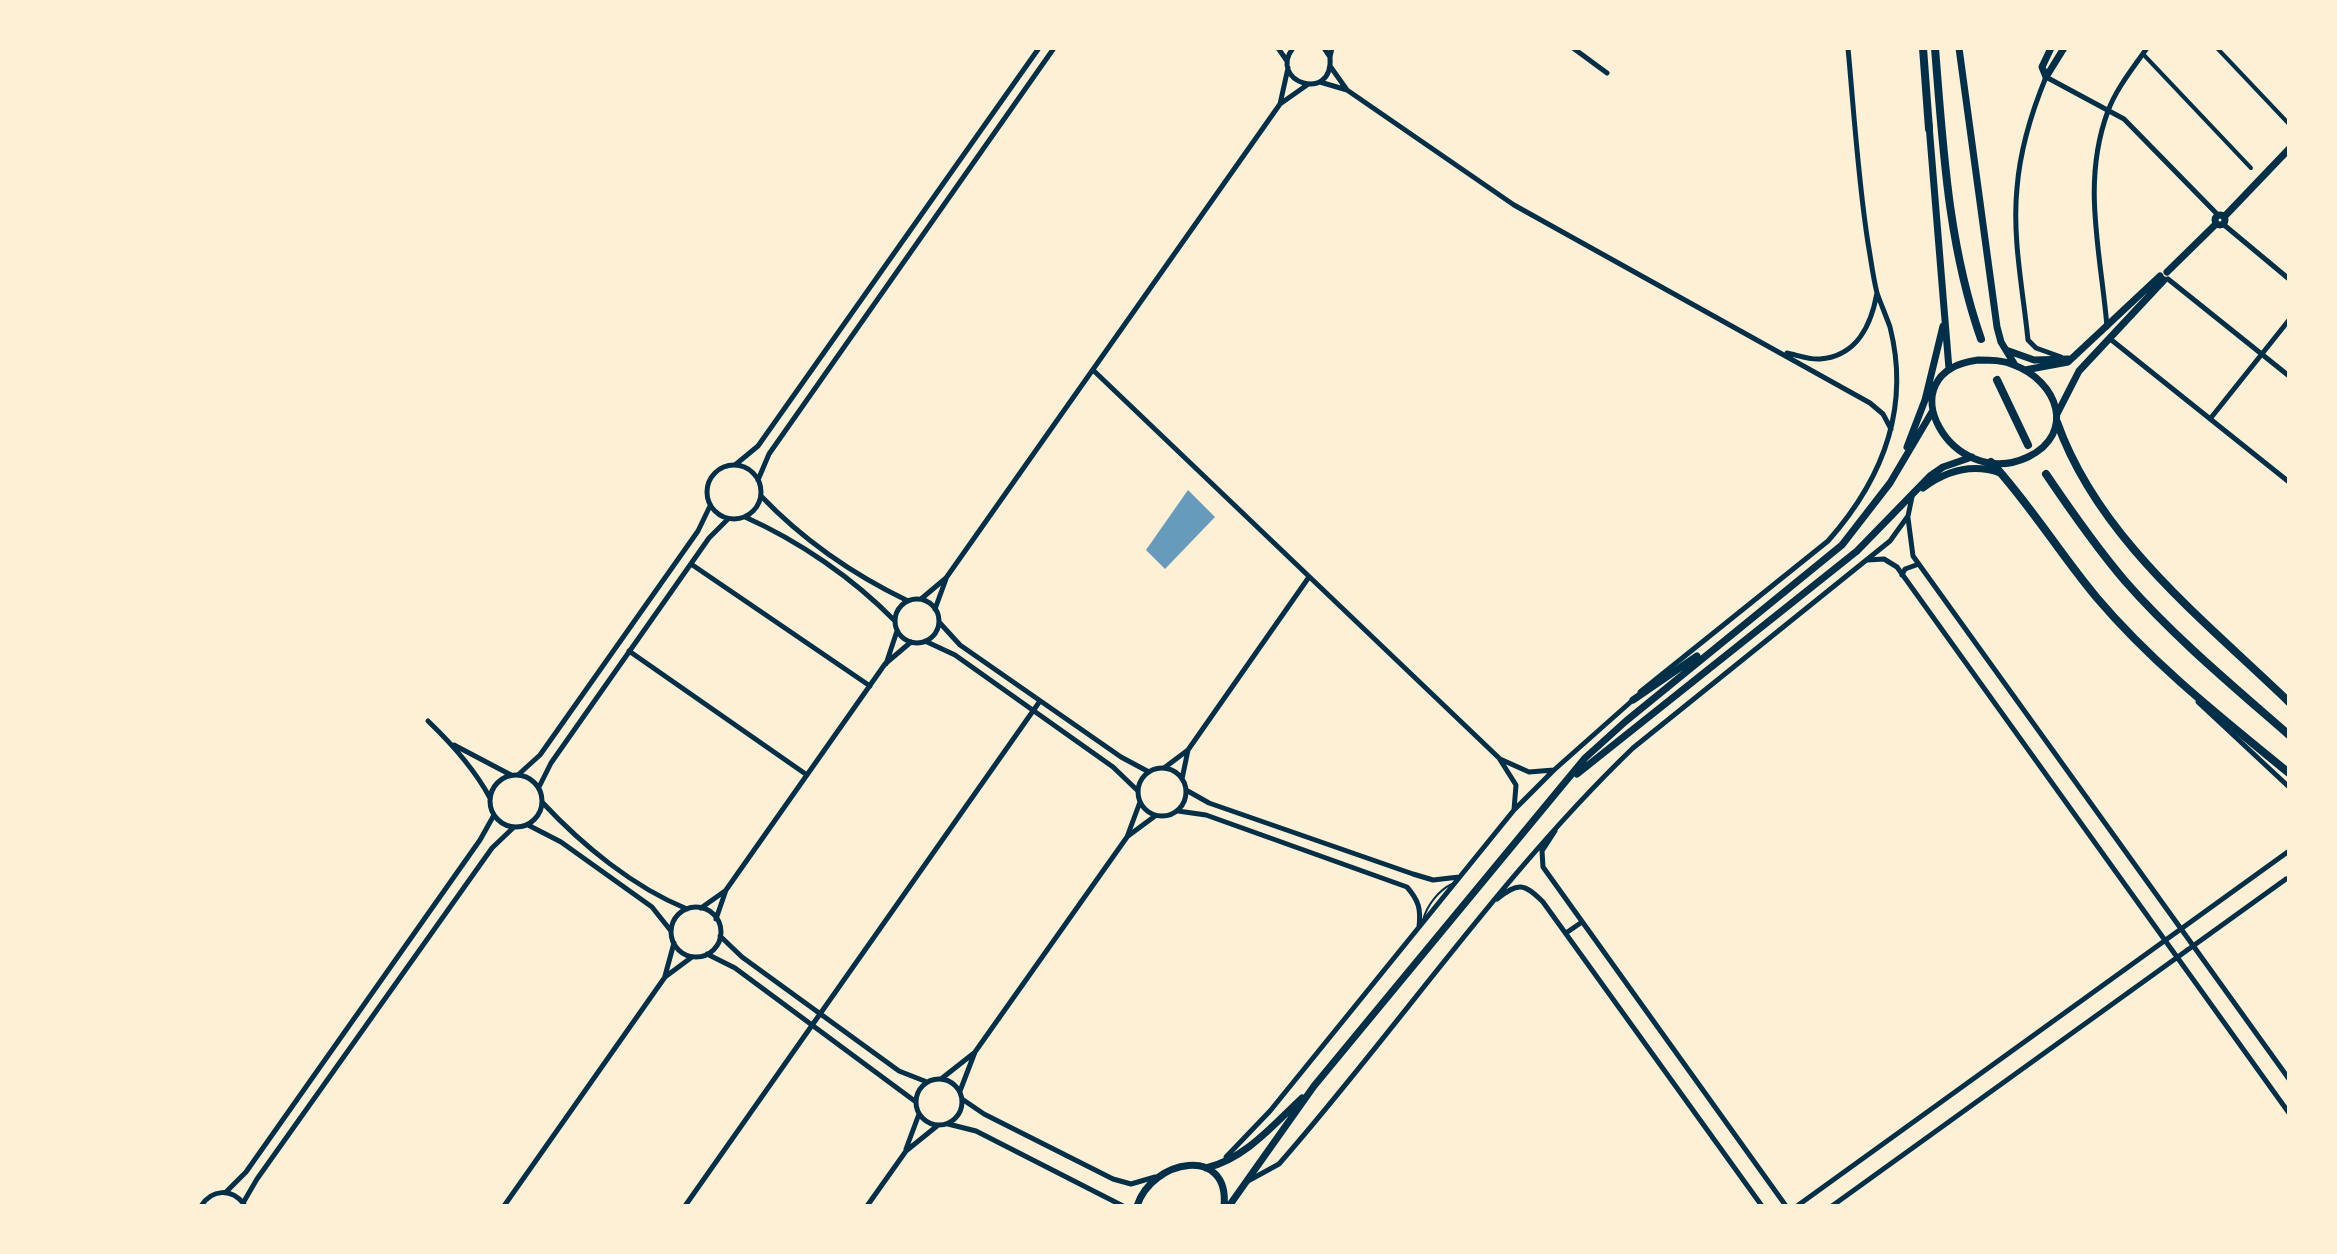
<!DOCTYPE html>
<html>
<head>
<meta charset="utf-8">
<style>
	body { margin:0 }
	#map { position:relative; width:2337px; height:1254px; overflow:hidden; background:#fdf0d5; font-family:"DejaVu Sans",sans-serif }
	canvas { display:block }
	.frame { position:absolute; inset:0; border:50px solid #fdf0d5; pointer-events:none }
</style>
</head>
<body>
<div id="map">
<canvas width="2337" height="1254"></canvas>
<div class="frame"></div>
</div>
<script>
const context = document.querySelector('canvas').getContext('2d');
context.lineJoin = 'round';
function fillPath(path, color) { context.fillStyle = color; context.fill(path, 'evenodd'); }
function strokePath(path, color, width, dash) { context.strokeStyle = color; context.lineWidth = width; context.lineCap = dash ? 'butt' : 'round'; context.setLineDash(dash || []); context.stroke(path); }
fillPath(new Path2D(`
	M1188,490L1215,517L1165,569L1146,550Z`), '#669bbc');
strokePath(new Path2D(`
	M1423,920C1427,905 1439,890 1452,884`), '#003049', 2);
strokePath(new Path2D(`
	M2217,48L2289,124
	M2143,54L2251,168`), '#003049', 4);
strokePath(new Path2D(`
	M1278,48L1287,61
	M1293,48C1267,82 1334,104 1330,57L1324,48
	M1573,48L1607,73
	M1330,57L1332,48
	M1330,66L1347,90
	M1320,82L1347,90L1514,205L1870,403L1883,414L1891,429
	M1280,104L1288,68
	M2223,224L2289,279
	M2168,279L2289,376
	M2107,327C2101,253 2081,183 2108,111C2116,89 2133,68 2147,48
	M2109,338L2289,482
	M1787,353C1797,355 1810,360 1820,359C1857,356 1871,326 1877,293
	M2061,357L2036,348L2028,340C2023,290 2012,238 2017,188C2020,150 2032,111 2046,77L2124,119L2218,215
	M1093,370L1499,758L1516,785L1514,810
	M2210,419L2289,320
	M707 492a27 27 0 1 1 54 0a27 27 0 1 1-54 0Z
	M735,465L758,446L1039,48
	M758,480L769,454L1054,48
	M761,496C802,539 854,575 908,601
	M745,517C799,541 853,578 895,621
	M1908,518L1913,556L2289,1079
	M1868,560L1884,559L1897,567L2289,1113
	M691,564L870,686
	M1902,575L1905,569L1919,564
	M921,599L946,578L1280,104L1307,85
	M895 621a22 22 0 1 1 44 0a22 22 0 1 1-44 0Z
	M935,609L946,579
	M939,622L960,645L1121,757L1149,772
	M925,641L955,655L1113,767L1138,791
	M629,651L807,775
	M886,664L897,631
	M1640,692L1828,541C1882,480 1911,410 1890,327C1886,316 1881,304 1877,293C1873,277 1871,260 1868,243C1858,179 1854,113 1848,48
	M2198,702L2289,787
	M428,721C452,744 474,768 490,798
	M454,745L511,775
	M1500,759L1529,772L1554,770
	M1138 792a24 24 0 1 1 48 0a24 24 0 1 1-48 0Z
	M1164,768L1188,750L1309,577
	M519,774L540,755L698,531L710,506
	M490 801a26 26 0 1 1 52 0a26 26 0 1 1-52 0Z
	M1182,779L1188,750
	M539,787L551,763L709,538L728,519
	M1186,790L1209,803L1413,874L1433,880L1459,877
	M542,802C582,845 633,887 687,909
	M1178,811L1206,815L1407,887C1419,901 1421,909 1419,927
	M528,825L561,842L652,907L671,931
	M1555,831L1542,851L1543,867L1786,1206
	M1128,836L1155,816
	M1497,899C1518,882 1524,883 1543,902L1762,1206
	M671 932a25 25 0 1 1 50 0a25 25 0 1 1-50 0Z
	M701,908L725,891
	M716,919L726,890L885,664L911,642
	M1566,933L1582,922
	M720,936L742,957L899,1071L927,1082
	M707,954L735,968L916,1102
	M665,976L674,943
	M916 1102a23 23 0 1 1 46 0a23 23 0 1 1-46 0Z
	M941,1079L974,1053
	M960,1091L975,1052L1127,837L1140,802
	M962,1099L984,1114L1113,1179L1131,1184L1155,1177
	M948,1124L976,1131L1123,1206
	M906,1149L919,1114
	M1226,1157L1270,1111L1514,810L1554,770L1634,699
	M1248,1181L1279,1164C1399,1027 1501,875 1633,748L1890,541L1908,516L1912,497
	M226,1192L246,1172L480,840L494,815
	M243,1203L257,1179L492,848L513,828
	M201,1206C212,1189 231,1188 244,1204
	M504,1206L665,977L692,957
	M685,1206L1040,701
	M867,1206L906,1151L937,1126
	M1797,1206L2289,851
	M1832,1206L2286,879`), '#003049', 5);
strokePath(new Path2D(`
	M1959,48L1997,327L2001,342L2015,365
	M2046,77L2064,48
	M2046,77L2042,67L2051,48
	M1929,125L1949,369
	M2215 220a5 5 0 1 1 10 0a5 5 0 1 1-10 0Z
	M2224,217L2289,149
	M2167,272L2216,224
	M2006,350L2034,360L2068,359
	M1978,360C1990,360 2003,360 2014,365C2057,381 2077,433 2028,457C1951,493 1884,372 1978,360Z
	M2025,370L2068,362L2160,276
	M2057,414L2079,371L2164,280
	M1907,447L1925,400L1943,326
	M1923,488C1946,471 1972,463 2000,473
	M1633,700L1697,656
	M1577,774L1857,551L1930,476L1943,467L1972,457
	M1206,1168C1245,1159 1273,1125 1302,1098
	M1137,1206C1152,1159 1230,1145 1224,1206
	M1229,1206L1314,1086L1585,758L1626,721L1842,545L1890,483L1932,412`), '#003049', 7);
strokePath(new Path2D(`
	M1923,48L1929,129
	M1935,48C1943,147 1948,245 1981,339
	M1997,380L2028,445
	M2057,422C2098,538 2203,619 2289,702
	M1991,462C2030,504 2060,554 2097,598C2154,665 2222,718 2289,773
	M2046,474C2071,511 2096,547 2125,581C2174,637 2233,686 2289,735`), '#003049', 8);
</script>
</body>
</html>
